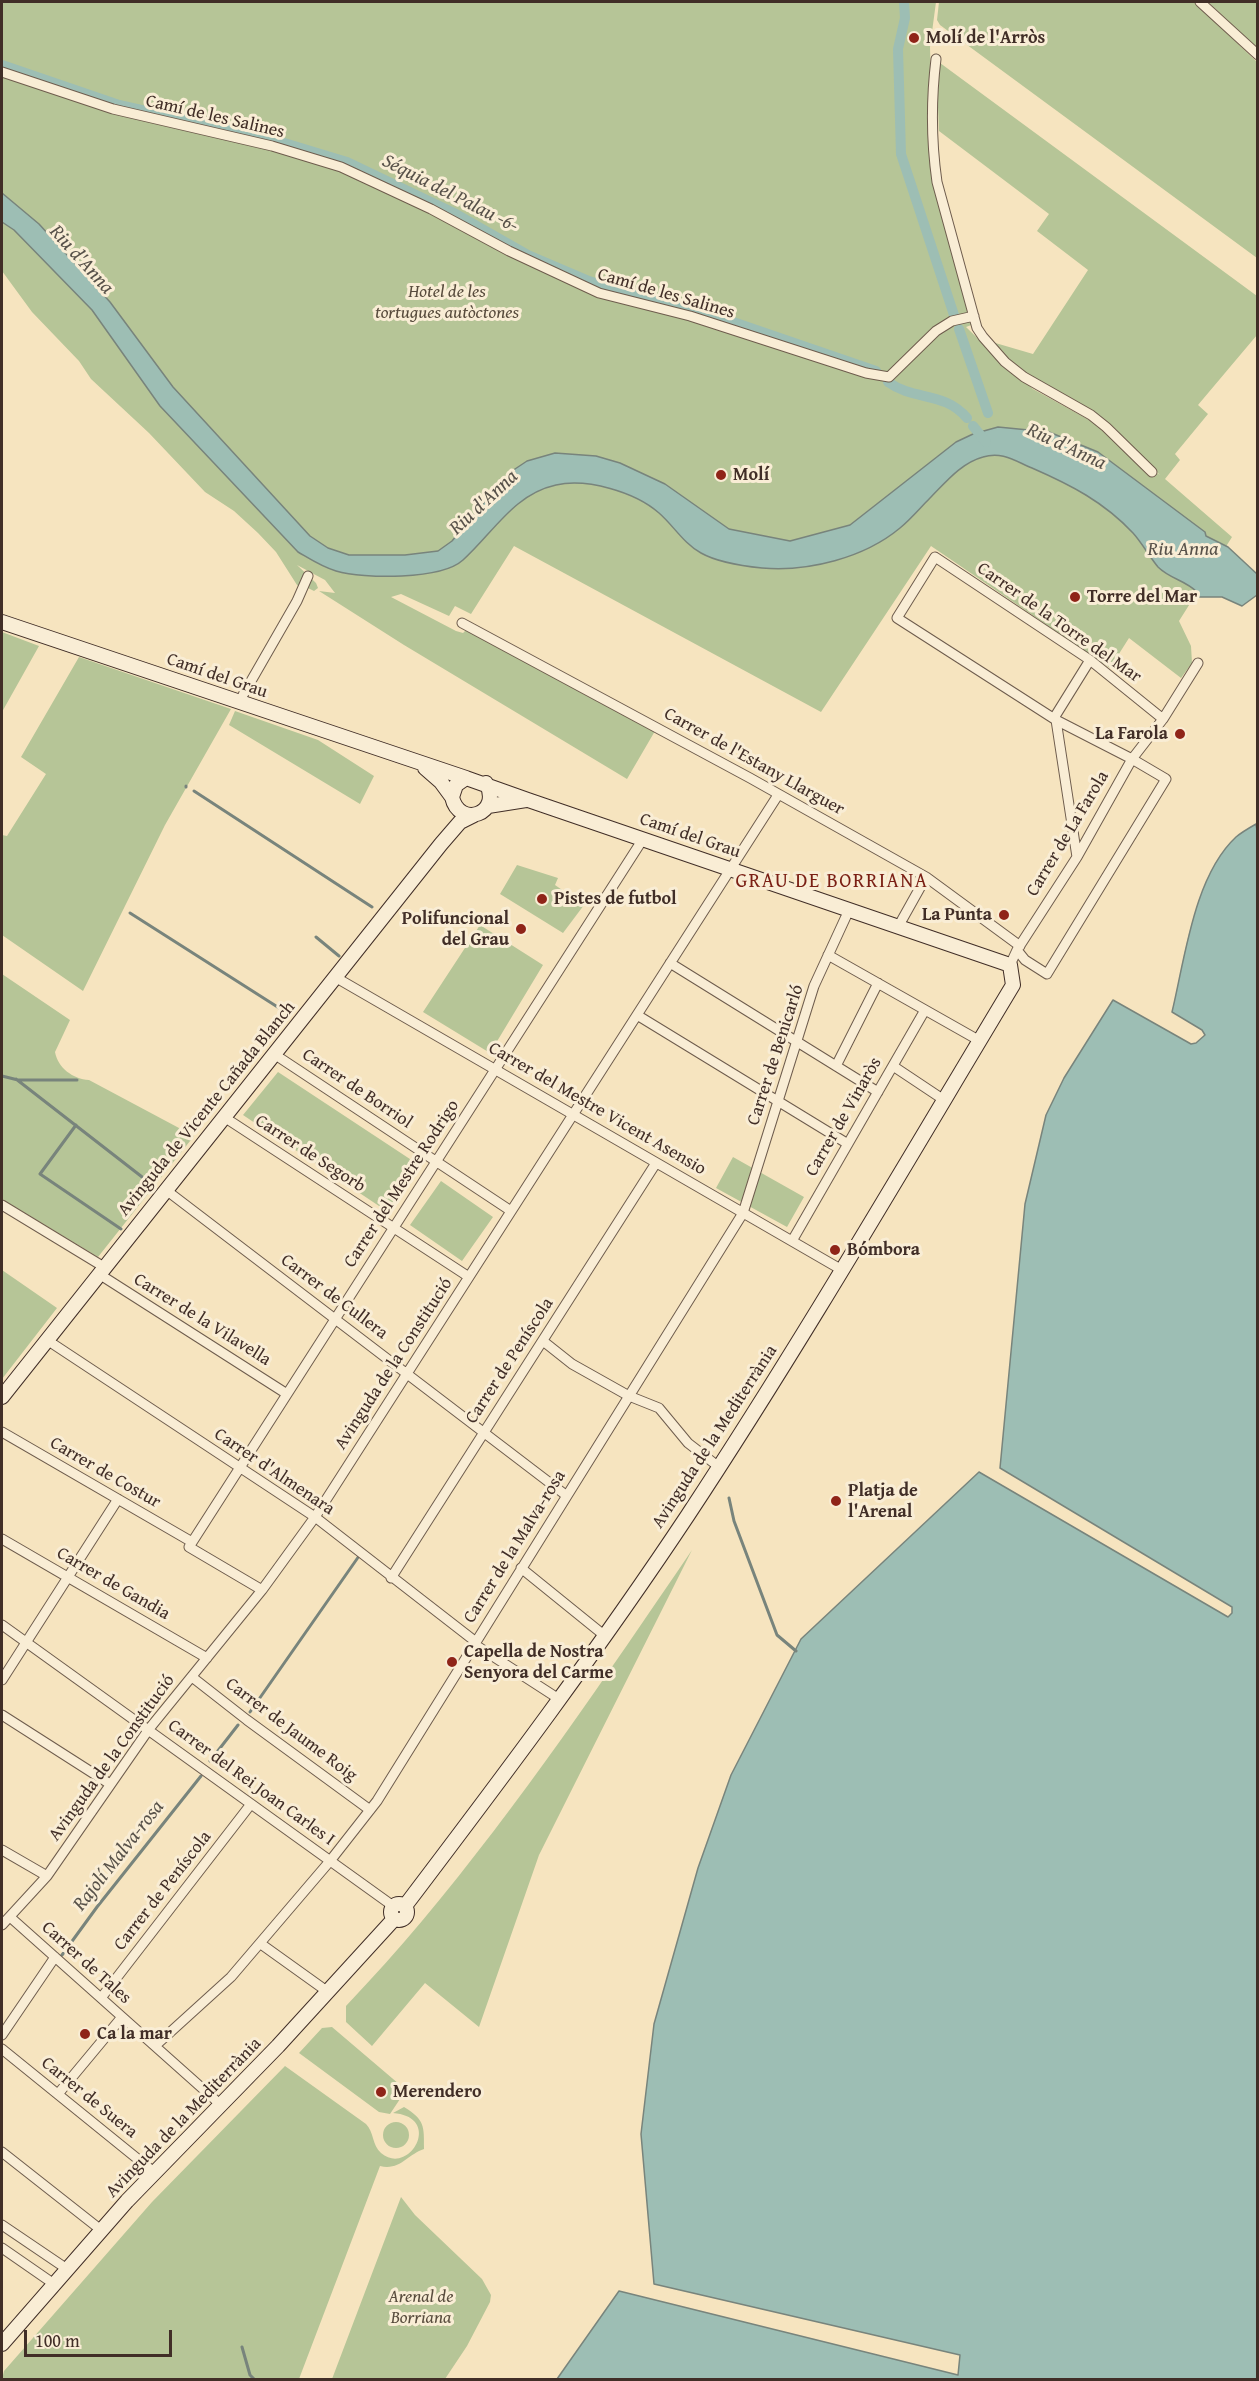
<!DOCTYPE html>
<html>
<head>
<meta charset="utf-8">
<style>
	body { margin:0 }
	#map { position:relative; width:1259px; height:2381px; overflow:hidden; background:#f6e4bf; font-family:"Gentium Book Plus",serif }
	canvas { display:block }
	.frame { position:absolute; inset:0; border:3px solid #412e27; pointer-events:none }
	.scale { position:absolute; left:24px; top:2330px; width:148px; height:27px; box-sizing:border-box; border:3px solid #412e27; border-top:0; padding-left:8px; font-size:18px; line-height:21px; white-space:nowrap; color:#412e27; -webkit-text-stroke:4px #f9edd5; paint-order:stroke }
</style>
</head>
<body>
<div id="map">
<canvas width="1259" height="2381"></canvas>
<div class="frame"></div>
<div class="scale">100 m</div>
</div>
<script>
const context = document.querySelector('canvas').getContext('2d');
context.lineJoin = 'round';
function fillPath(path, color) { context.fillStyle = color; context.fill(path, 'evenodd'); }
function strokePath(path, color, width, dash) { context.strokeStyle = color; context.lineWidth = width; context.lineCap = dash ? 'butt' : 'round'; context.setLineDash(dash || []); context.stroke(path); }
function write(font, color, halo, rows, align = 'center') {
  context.font = font + ' "Gentium Book Plus",serif'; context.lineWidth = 6; context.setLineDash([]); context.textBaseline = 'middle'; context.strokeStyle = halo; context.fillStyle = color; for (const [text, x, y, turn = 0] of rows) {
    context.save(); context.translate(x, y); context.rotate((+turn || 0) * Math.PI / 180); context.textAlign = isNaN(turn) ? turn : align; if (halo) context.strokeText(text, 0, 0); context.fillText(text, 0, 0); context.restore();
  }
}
fillPath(new Path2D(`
	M2,2H936L930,47L933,160L974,324L966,327L1005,365L1033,389L1100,426L1131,455L1160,475L1100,416L1025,376L1008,362L992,342L1033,354L1088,270L1037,231L1049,214L939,131L936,60L1257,296V335L1198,405L1208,414L1175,454L1180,460L1165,479L1232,537L1179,621L1191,646L1192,663L1181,678L1129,638L1110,668L931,546L821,712L514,546L471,614L455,606L449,616L401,594L391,597L456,631L463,633L468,628L655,731L627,779L404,645L319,591L335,593L325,580L297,565L316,583L318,588L314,591L308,588L304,591L297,585L276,552L258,533L234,511L205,492L149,433L91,379L79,361L32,312L2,271Z
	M939,2H1194L1257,62V258L940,25L937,20Z
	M1208,2H1257V48Z
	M2,632L39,646L2,712Z
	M79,657L231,709L165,825L83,991L2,935V835L7,836L46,774L21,757Z
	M235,711L318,740L374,776L360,804L229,725Z
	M517,865L558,878L555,885L584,905L563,933L500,894Z
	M480,925L543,965L490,1053L423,1012Z
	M2,974L70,1020L55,1052C58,1068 73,1079 89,1080L194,1136L98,1257L2,1199Z
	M278,1072L419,1165L388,1212L243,1115Z
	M733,1157L804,1197L787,1227L716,1188Z
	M441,1181L493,1217L462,1261L410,1225Z
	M2,1270L57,1308L2,1379Z
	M692,1550L539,1855L479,2027L425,1983L372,2046L346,2022V2006C372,1978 398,1950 422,1921C520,1804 606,1676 692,1550Z
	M332,2027L406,2090L390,2114L379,2112L299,2053L322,2028Z
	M285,2066L366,2124C374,2132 372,2145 381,2153C409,2177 444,2117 393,2113L404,2107C425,2120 424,2126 424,2149C408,2154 400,2171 380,2166L299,2379H2L4,2371L152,2202Z
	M383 2135a13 13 0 1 1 26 0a13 13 0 1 1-26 0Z
	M401,2197L415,2215L482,2279L491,2295L490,2302L467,2346L445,2379H332Z`), '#b6c597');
const water = new Path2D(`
	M2,193L39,224L110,302L173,387L310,536L328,548L349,555H405L438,551L452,541L502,481L515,469L527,461L555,453L596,456L620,463L665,484L729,529L790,541L850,525L956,442L973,434L998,427L1049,432L1098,452L1205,532L1206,536L1228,547L1257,574V595L1242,606L1222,597H1196L1197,592C1185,580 1170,579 1158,567C1149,556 1142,543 1133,533C1104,502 1071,485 1032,468C1015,461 1002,451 983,457C961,463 946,482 930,498C920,508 911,519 900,528C864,558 808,572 762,568C742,566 717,562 701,553C684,544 673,525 659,513C635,492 587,478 556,485C514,494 493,533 463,560C441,580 364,579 336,571C322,567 310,559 298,552L160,406L92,310L14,230L2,222Z
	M1256,824L1258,837L1257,2379H557L619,2291L958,2375L960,2355L654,2284L641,2134L654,2024L698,1868L731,1775L801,1639L979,1472L1228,1617L1232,1613V1607L1000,1468L1025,1204L1046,1115L1064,1078L1113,1000L1191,1044L1196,1043L1205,1035L1202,1030L1172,1012C1185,958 1194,876 1236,837C1242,832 1249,828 1256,824Z`);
fillPath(water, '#9dbeb4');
strokePath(water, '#78847c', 1.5);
strokePath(new Path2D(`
	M902,2L904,4
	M186,786V787
	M194,791L372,907
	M130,913L287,1013
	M316,937L339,956
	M2,1076L18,1080H77
	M16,1079L155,1187
	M76,1125L40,1174L121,1229
	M729,1498L734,1521L777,1635L796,1651
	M250,1712L359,1556
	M210,1761L238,1725
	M62,1955L97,1907L201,1776
	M242,2347L250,2375L255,2380`), '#78847c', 3);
strokePath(new Path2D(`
	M904,2L905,18L898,49L901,154L954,315
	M2,65L119,105L271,139L347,162L456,214L528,255L589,281L652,300L698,310L876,371
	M959,329L988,413
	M888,382C914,401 944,391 967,418
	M973,426L986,442`), '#9dbeb4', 10);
const street = new Path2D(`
	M1200,2L1258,55
	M936,59C931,100 931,140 937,182L977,328L983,337L1005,362L1024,377L1091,415L1106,427L1152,472
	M2,72L113,109L272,146L341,167L431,209L509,251L599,293L690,316L866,373L889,377L936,331L952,321L974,316
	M462,623L750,778L926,877L1020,946
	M239,702L297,601L308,576
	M1054,718L1090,660
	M1056,720L1077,857
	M898,927L926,877
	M1017,950L1025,960L1047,974L1166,779L1132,759L1056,720L897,618L935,557L1090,660L1163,719
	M828,955L980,1041
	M670,963L878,1092
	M1010,965L1017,950L1077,857L1132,759L1163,719L1198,663
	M335,977L842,1270
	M637,1015L848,1144
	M274,1054L511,1211
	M836,1066L878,983
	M893,1066L944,1100
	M224,1117L469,1277
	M166,1190L567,1496
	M2,1205L104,1267
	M792,1241L925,1010
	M99,1274L287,1394
	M47,1340L315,1517L476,1642
	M543,1341L572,1364L629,1396L659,1408L688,1443L719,1467
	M2,1432L192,1542
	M2,1539L207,1658
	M521,1568L605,1636
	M391,1578L656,1163
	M262,1590L189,1547L643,839
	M2,1625L393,1906
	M474,1644L559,1699
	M192,1677L247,1720L370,1810
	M2,1680L118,1499
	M2,1715L110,1784
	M2,1850L47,1876
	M10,1917L221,2105
	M2,1925L47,1876L149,1729L262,1590L315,1517L778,795
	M261,1944L328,1992
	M101,1998L251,1804
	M2,2035L55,1957
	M155,2046L231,1977L330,1861L377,1801L743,1213L814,986L849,910
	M2,2049L155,2173
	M58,2094L122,2017
	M2,2152L101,2230
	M2,2225L67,2269
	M2,2248L54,2284`);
const secondary = new Path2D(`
	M2,622L466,778
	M425,768L441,782L452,797
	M488,806L526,800
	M2,1397L441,844L460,822L474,815
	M391 1912a8 8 0 1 1 16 0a8 8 0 1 1-16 0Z
	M405,1906C502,1778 599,1649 688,1515C802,1342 906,1163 1013,985L1010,965L528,800L466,778L456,785L452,797C459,829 503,814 486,783
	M2,2344L127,2201L278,2046L394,1919`);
strokePath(street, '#6e5c4d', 11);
strokePath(secondary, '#412e27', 16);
strokePath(street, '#f9edd5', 9);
strokePath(secondary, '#f9edd5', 14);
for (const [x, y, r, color] of [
	[914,38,6,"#8f2418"],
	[721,475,6,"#8f2418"],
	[1075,597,6,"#8f2418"],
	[1180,734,6,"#8f2418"],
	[542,899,6,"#8f2418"],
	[1004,915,6,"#8f2418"],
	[521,929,6,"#8f2418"],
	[835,1250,6,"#8f2418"],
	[836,1501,6,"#8f2418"],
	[452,1662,6,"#8f2418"],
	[85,2034,6,"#8f2418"],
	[381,2092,6,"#8f2418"]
]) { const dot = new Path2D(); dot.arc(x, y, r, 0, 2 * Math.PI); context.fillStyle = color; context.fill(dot); strokePath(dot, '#f9edd5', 2); }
write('bold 18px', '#412e27', '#f9edd5', [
	["Molí de l'Arròs",926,38],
	["Molí",733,475],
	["Torre del Mar",1087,597],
	["La Farola",1168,734,"right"],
	["Pistes de futbol",554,899],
	["La Punta",992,915,"right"],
	["Polifuncional",509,919,"right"],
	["del Grau",509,940,"right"],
	["Bómbora",847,1250],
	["Platja de",848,1491],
	["l'Arenal",848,1512],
	["Capella de Nostra",464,1652],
	["Senyora del Carme",464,1673],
	["Ca la mar",97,2034],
	["Merendero",393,2092]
], 'left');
write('18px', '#412e27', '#f9edd5', [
	["Camí de les Salines",215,117,13],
	["Camí de les Salines",666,294,16],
	["Carrer de la Torre del Mar",1059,623,35],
	["Camí del Grau",217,676,19],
	["Carrer de l'Estany Llarguer",754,762,29],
	["Carrer de La Farola",1068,834,-59],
	["Camí del Grau",690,836,19],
	["Carrer de Benicarló",776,1055,-72],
	["Carrer de Borriol",357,1089,34],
	["Avinguda de Vicente Cañada Blanch",207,1109,-51],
	["Carrer del Mestre Vicent Asensio",597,1109,30],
	["Carrer de Vinaròs",844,1117,-60],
	["Carrer de Segorb",310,1154,33],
	["Carrer del Mestre Rodrigo",402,1184,-57],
	["Carrer de Cullera",334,1297,37],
	["Carrer de la Vilavella",202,1320,32],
	["Carrer de Peníscola",510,1361,-57],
	["Avinguda de la Constitució",394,1364,-57],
	["Avinguda de la Mediterrània",715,1437,-57],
	["Carrer d'Almenara",274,1472,34],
	["Carrer de Costur",105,1473,30],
	["Carrer de la Malva-rosa",515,1547,-58],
	["Carrer de Gandia",113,1584,30],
	["Carrer de Jaume Roig",291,1730,37],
	["Avinguda de la Constitució",112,1758,-54],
	["Carrer del Rei Joan Carles I",251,1783,36],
	["Carrer de Peníscola",163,1891,-52],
	["Carrer de Tales",86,1963,42],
	["Carrer de Suera",89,2098,39],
	["Avinguda de la Mediterrània",184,2118,-46]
]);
write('italic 18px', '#584c3d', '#f9edd5', [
	["Hotel de les",447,292],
	["tortugues autòctones",447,313],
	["Arenal de",421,2297],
	["Borriana",421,2318]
]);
write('italic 20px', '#58524a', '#f9edd5', [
	["Séquia del Palau -6-",450,194,27],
	["Riu d'Anna",81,260,48],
	["Riu d'Anna",1066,447,25],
	["Riu d'Anna",484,503,-43],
	["Riu Anna",1183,550],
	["Rajolí Malva-rosa",119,1856,-52]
]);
context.letterSpacing = '1.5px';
write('20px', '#7a1f14', '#f9edd5', [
	["GRAU DE BORRIANA",832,882]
]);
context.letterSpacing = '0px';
</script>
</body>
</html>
